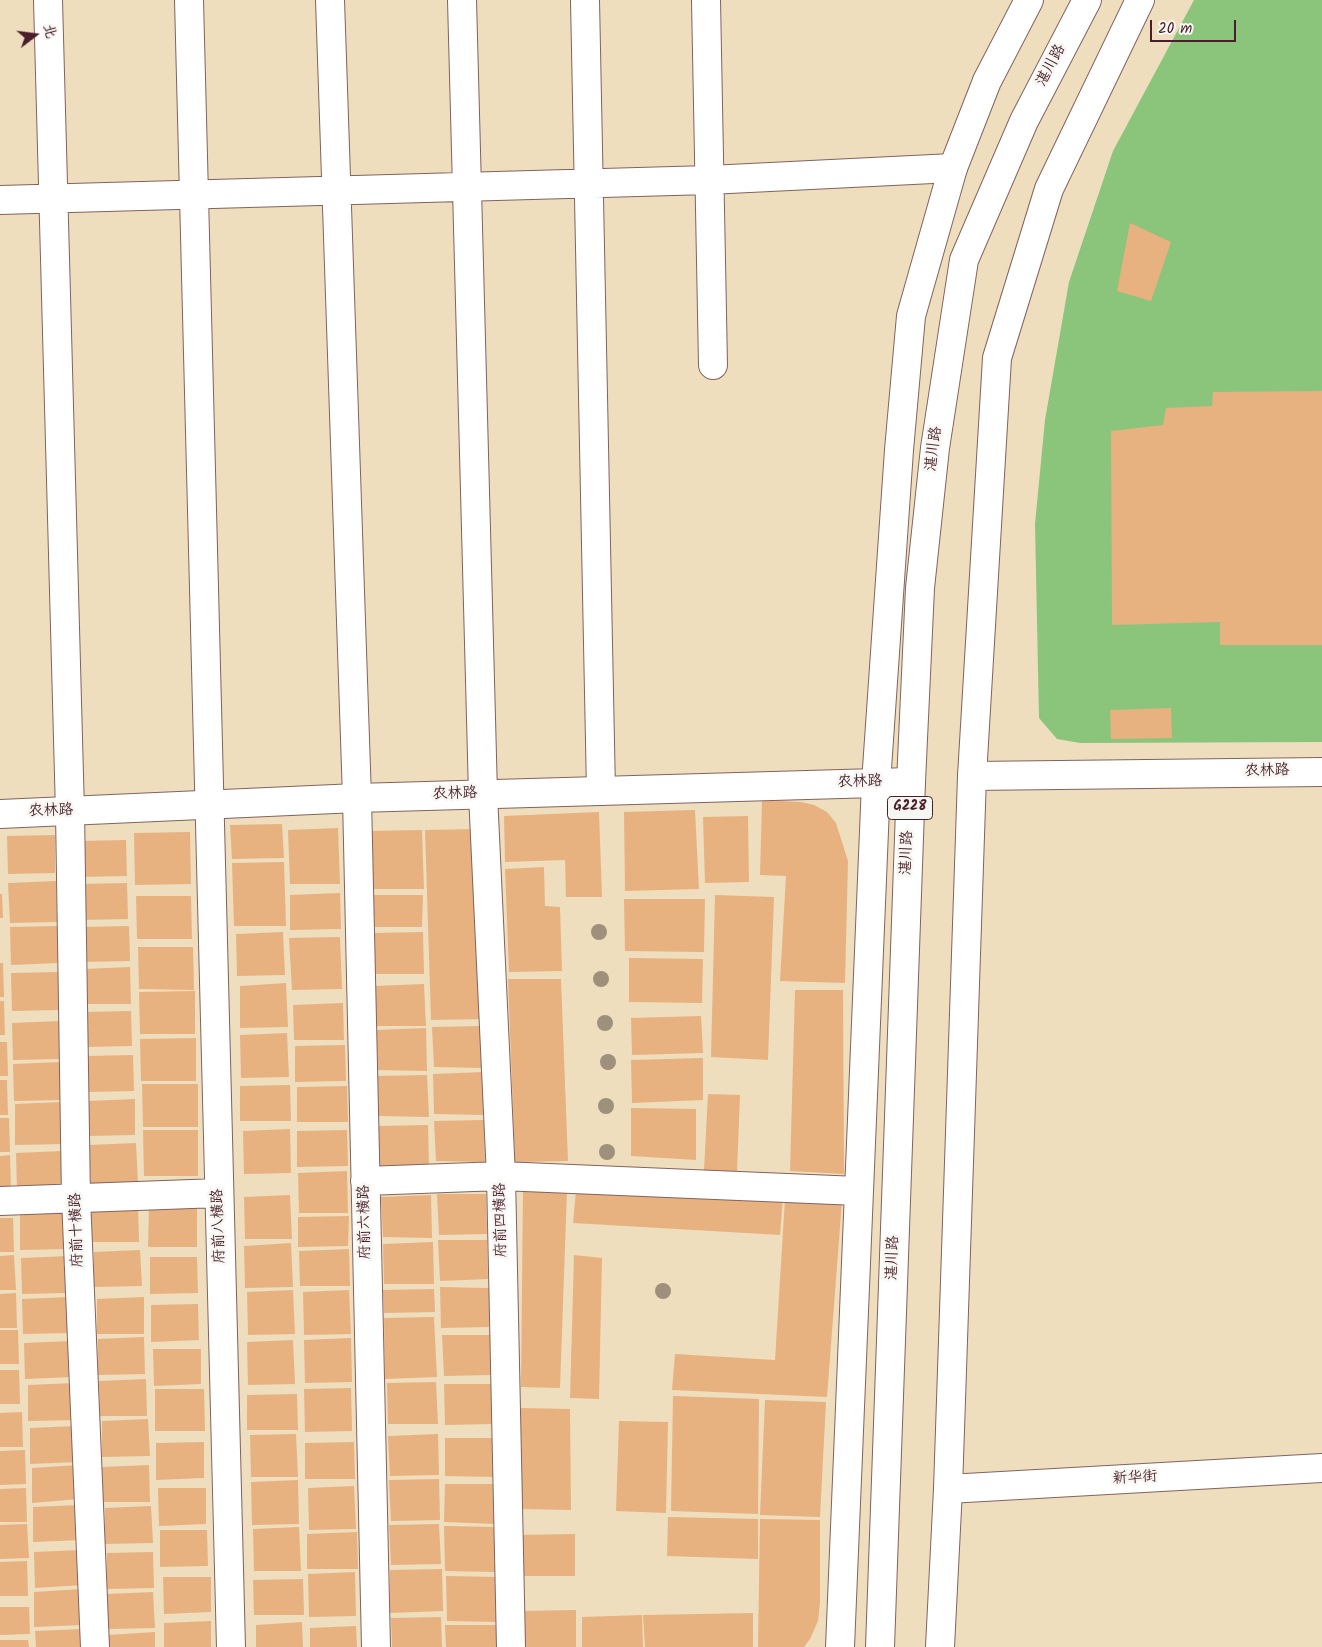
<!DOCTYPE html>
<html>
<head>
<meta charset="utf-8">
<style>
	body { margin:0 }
	#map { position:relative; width:1322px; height:1647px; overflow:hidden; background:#eedebe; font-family:Kalam,"LXGW WenKai TC",sans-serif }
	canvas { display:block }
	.north { position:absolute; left:10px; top:10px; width:50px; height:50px; -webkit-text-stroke:4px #f6f6f2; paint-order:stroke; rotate:75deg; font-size:14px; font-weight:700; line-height:20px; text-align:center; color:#4a1f2b }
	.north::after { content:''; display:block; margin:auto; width:18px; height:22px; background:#4a1f2b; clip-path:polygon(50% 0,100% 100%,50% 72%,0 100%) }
	.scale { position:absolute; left:1150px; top:20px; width:86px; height:22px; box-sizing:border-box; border:2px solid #4a1f2b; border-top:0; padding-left:6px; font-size:15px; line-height:18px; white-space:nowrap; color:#4a1f2b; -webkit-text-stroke:4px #f6f6f2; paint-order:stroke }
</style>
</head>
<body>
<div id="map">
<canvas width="1322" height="1647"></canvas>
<div class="north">北</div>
<div class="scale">20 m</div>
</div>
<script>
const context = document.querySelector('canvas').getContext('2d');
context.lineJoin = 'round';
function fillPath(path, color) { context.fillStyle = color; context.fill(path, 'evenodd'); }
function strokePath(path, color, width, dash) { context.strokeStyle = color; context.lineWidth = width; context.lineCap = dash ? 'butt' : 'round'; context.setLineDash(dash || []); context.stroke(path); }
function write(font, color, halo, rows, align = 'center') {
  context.font = font + ' Kalam,"LXGW WenKai TC",sans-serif'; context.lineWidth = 5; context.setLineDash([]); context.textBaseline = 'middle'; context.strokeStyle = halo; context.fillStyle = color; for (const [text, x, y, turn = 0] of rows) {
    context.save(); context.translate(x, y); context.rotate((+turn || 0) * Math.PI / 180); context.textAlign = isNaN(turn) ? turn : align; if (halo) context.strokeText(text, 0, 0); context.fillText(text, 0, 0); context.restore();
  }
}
fillPath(new Path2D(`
	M1194,0H1322V742L1080,743L1057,739L1039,718L1035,524L1045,420L1069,282L1113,151Z`), '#8ac57b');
fillPath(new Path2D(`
	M1130,223L1171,242L1151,301L1117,291Z
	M1322,391V645H1220V622L1112,625L1111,431L1163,425L1166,408L1212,406L1213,392Z
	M1171,708L1172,738L1111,739L1110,710Z
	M762,800L801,802L814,805L827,812L836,823L848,861L845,983L780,981L786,876L760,875Z
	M695,810L699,889L625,891L624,812Z
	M599,812L602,897H566L565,860L505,862L504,816Z
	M748,816L749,882L705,883L703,817Z
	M282,824L284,858L232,859L230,825Z
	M338,828L340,884H290L288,830Z
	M475,829L484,1019L431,1020L425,830Z
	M422,830L424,889H371L369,831Z
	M190,832L191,884L135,885L134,833Z
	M55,835V873L8,874L7,836Z
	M126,840L127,876L79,877V841Z
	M284,862L286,926H234L232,863Z
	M544,867L545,906L560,907L562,971L509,972L505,869Z
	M56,881L57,922L10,923L8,883Z
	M127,883L128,919L80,920V884Z
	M340,893L341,929L290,930V895Z
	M0,894H2L3,918H0Z
	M373,895H423L422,927H373Z
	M715,895L774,897L768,1060L711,1057Z
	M136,896H191L192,939H137Z
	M624,899H705L704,952L625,951Z
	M57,926L58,963L11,965L10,927Z
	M129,926L130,961L82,962V927Z
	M283,932L285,975L237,976L236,934Z
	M423,932L424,974H374L373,933Z
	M340,937L342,989L292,990L289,938Z
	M138,947H193L194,990L139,989Z
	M629,958L703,959L702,1003L629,1002Z
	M0,963H3L4,997H0Z
	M130,967L131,1004H83V969Z
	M59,972V1010L12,1011L11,973Z
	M508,979H561L568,1161L515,1162Z
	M286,983L288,1027L240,1028V986Z
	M424,984L426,1026H376L374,986Z
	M795,990H843L844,1174L790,1171Z
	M195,991V1034H140L139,992Z
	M0,1001H4L5,1035H0Z
	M343,1003L344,1040H294L293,1005Z
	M131,1011L132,1046L85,1047L84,1012Z
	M701,1016L703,1053L632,1055L631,1018Z
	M60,1021V1059L13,1060L12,1023Z
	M482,1026L483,1068L434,1067L432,1027Z
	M426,1028L427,1071L378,1070L376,1030Z
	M287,1033L289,1077L241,1078L240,1035Z
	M196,1038V1081H141L140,1039Z
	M0,1042H7L8,1076H0Z
	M345,1045L346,1081L295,1082V1046Z
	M133,1055L134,1091L87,1092L86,1056Z
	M703,1058V1100L632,1103L631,1060Z
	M61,1062L62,1100L14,1101L13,1064Z
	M483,1072L484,1115L434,1114L433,1074Z
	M427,1075L429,1117L379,1116L377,1076Z
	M0,1080H7L8,1115H0Z
	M142,1084H198V1127H143Z
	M290,1085L291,1121H240V1086Z
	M347,1086L348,1122H297V1087Z
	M708,1094L740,1095L737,1172L704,1170Z
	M135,1099V1135L88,1136V1101Z
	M62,1102L63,1144L15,1145V1104Z
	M631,1108L696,1109V1160L631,1156Z
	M0,1118H9L10,1152H0Z
	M484,1120L485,1162L436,1161L434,1121Z
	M428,1125L429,1167H379L378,1126Z
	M290,1129L291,1173L244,1174L243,1131Z
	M143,1130H198V1176H144Z
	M347,1130L348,1166L297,1167V1131Z
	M136,1143L138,1183H91L89,1145Z
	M63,1151L64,1189H17L16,1153Z
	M10,1155L11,1190H0V1156Z
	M347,1171L348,1213H299L298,1173Z
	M523,1189L567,1190L560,1388L521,1387Z
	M576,1191L783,1198L780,1235L573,1223Z
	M437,1194H486L487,1234L439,1235Z
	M290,1195L292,1239H245L244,1197Z
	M431,1195L432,1238L383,1237L381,1197Z
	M785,1199L842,1201L827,1397L672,1390L675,1354L775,1360Z
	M138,1205L139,1242H92L91,1207Z
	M197,1207V1247H148L149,1208Z
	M67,1213L68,1249L20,1250V1215Z
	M349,1216L348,1246L298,1247V1217Z
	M0,1218H13L14,1252H0Z
	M438,1240H487L488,1279L440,1281Z
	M433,1242L434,1284H384L383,1244Z
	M291,1243L293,1287L245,1288L244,1246Z
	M349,1249L350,1286H300L299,1251Z
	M140,1250L142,1286L94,1287V1252Z
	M14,1255L16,1290H0V1256Z
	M574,1255L602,1258L599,1399L570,1398Z
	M68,1256L69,1293L22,1294L21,1258Z
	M150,1257H197L198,1293L150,1294Z
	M440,1287L489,1288V1327L441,1328Z
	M434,1289L435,1312L384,1313L383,1290Z
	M293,1290L295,1334L248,1335L247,1292Z
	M349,1290L351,1334L304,1335L303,1292Z
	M16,1293L17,1328H0V1294Z
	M69,1297L70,1333L23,1334L22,1299Z
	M144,1297V1334H97V1299Z
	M198,1304L199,1340L151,1342V1305Z
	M434,1317L437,1377L385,1379L384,1318Z
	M0,1330H18L19,1364H0Z
	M442,1335H492V1375L444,1376Z
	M144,1337L145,1374L98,1375V1339Z
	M351,1338L352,1382L305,1383L304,1340Z
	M293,1340L295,1384L248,1385L247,1342Z
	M71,1341L73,1377L25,1379L24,1343Z
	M153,1349H201V1384L154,1386Z
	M0,1370H19L20,1404H0Z
	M146,1379L147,1416H100L99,1381Z
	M436,1382L438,1424H388L387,1383Z
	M74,1383L76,1420L28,1421V1385Z
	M444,1384H493V1424L445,1425Z
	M351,1388L352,1431L305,1432L304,1389Z
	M155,1389H204L205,1431H155Z
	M297,1394L298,1430H247V1395Z
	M673,1396L759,1399L758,1514L671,1511Z
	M765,1400L826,1402L820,1517L760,1515Z
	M521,1408L570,1409L571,1510L520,1509Z
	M22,1412L23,1447H0V1413Z
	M148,1419L150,1456L102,1457V1421Z
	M619,1421L668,1422L666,1513L616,1511Z
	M76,1426L77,1462L30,1464V1428Z
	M296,1434L298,1477H251L250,1435Z
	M438,1434L439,1475L390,1476L388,1436Z
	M445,1438H494L495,1477L445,1476Z
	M204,1442V1478L156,1480V1443Z
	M354,1442L355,1479H305V1443Z
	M25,1450L26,1484L0,1485V1451Z
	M78,1465L79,1499L32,1503V1468Z
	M149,1465L150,1502H103L102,1467Z
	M439,1479L440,1520L391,1521L389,1480Z
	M298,1480L299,1524L252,1525L251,1482Z
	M445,1484H494L495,1524L444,1522Z
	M354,1486L356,1529L309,1530L308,1488Z
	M26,1488L27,1522H0V1489Z
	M158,1488H206V1524L159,1526Z
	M79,1505L82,1540L33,1542V1507Z
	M151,1506L153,1543L105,1544V1508Z
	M668,1517L758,1519V1559L667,1556Z
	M760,1519L820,1520V1603L818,1621L810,1639L804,1647H758Z
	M27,1524L29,1558L0,1559V1525Z
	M439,1524L441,1564L391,1565L389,1525Z
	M444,1526L496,1527L495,1572L445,1571Z
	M299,1527L301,1571H254L253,1529Z
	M160,1530H207L208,1566L160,1567Z
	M357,1532L358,1569H307V1534Z
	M575,1534V1576H520L519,1535Z
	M80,1550L83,1585L35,1588L34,1552Z
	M153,1552L154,1588L107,1589V1553Z
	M27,1561L28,1596H0V1562Z
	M442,1569L443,1611L390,1613V1570Z
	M355,1572L356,1616L309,1617L308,1574Z
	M446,1576L497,1577V1622L447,1621Z
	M163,1577H211V1612L164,1614Z
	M303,1579L304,1615H254L253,1580Z
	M81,1589L83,1625L34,1627V1592Z
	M153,1592L155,1628L108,1629L107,1594Z
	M0,1607H29L30,1634L0,1635Z
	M576,1610V1647H519L520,1611Z
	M753,1613V1647H645L643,1615Z
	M642,1615L643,1647H582V1617Z
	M441,1617L442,1647H392L391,1618Z
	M211,1621V1647H164V1623Z
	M302,1622L303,1647H256V1625Z
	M445,1625H497V1647H446Z
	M356,1626L357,1647H310V1628Z
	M82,1629L83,1647H36L35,1631Z
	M155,1632V1647H108V1635Z
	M0,1640H28L29,1647H0Z`), '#e8b180');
const street = new Path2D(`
	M48,0L70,812L76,1198L95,1647
	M189,0L231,1647
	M330,0L357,798L376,1647
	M462,0L483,794L501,1176L511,1647
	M585,0L601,791
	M706,0L713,365
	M0,200L709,180L953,168
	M365,1181L501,1176L858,1191
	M0,1201L219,1193
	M948,1489L1322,1468`);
const secondary = new Path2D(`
	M972,776L1322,772
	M0,814L357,798L911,782
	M840,1647L876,783L899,450L911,316L953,168L987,81L1029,0`);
const highway = new Path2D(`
	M880,1647L911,782L920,588L935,448L964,260L1024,121L1087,0
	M940,1647L948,1489L972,776L997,358L1049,189L1140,0`);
strokePath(street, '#83625e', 30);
strokePath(secondary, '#83625e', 30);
strokePath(highway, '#83625e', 30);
strokePath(street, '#fff', 28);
strokePath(secondary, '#fff', 28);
strokePath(highway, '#fff', 28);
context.fillStyle = '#9e907a';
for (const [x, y] of [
	[599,932],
	[601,979],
	[605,1023],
	[608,1062],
	[606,1106],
	[607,1152],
	[663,1291]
]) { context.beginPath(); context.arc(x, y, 8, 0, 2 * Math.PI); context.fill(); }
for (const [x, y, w] of [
	[910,808,45]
]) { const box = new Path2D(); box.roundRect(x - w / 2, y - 11.5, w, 23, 4); context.fillStyle = '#f6f6f2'; context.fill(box); strokePath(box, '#4a1f2b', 1); }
write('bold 14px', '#4a1f2b', null, [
	["G228",910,808]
]);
write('15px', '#4a1f2b', '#f6f6f2', [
	["湛川路",1052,66,-62],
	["湛川路",935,449,-83],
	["农林路",1267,772,-1],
	["农林路",860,783,-2],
	["农林路",455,795,-2],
	["农林路",51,812,-2],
	["湛川路",908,853,-88],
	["府前四横路",502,1220,-91],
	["府前六横路",366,1222,-91],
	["府前八横路",220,1226,-92],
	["府前十横路",78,1230,-92],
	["湛川路",894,1258,-88],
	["新华街",1135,1479,-3]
]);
</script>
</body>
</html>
